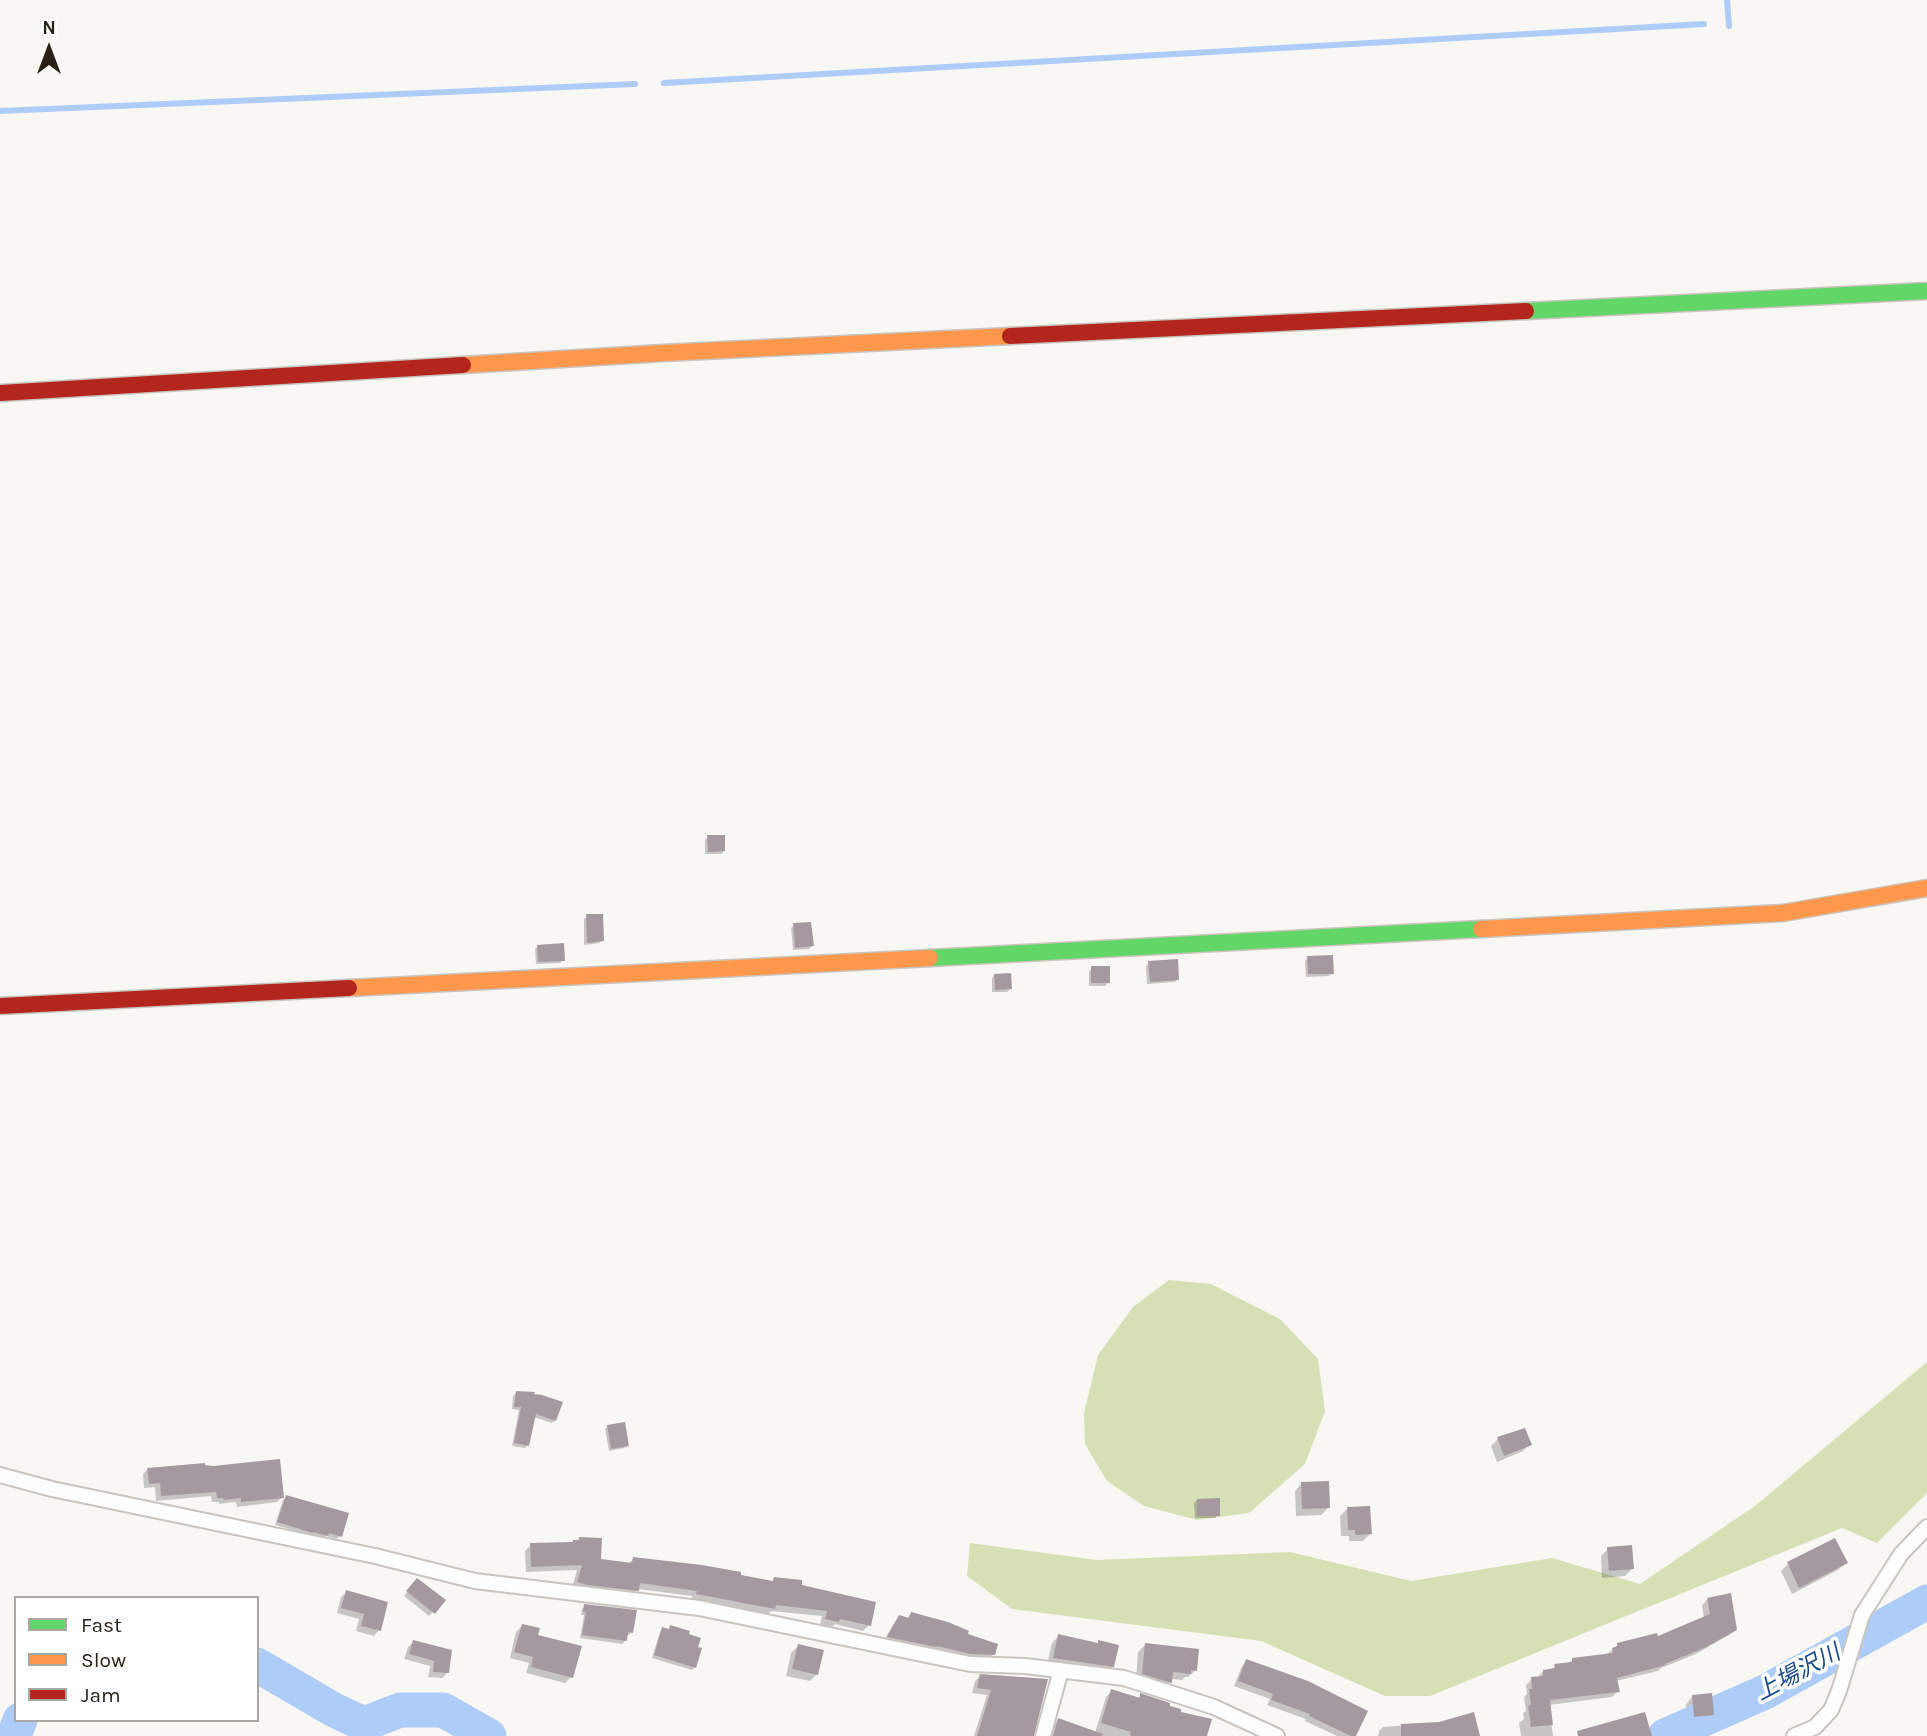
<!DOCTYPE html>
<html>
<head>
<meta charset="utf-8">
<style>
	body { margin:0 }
	#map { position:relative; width:1927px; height:1736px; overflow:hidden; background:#f9f7f4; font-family:Karla,sans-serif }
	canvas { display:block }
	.legend { position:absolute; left:14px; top:1596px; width:245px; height:126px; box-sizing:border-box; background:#fff; border:2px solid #aaa6a2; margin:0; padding:9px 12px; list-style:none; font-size:21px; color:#2a2116 }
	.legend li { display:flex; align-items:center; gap:14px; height:35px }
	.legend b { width:35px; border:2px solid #aaa6a2 }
	.north { position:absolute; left:14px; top:14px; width:70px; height:70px; -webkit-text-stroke:5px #fff; paint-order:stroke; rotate:0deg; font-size:19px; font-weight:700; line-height:28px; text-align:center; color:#2a2116 }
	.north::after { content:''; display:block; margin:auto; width:24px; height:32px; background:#2a2116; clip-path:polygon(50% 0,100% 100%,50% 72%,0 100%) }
</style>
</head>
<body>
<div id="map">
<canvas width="1927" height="1736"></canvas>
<ul class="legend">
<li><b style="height:9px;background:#63d668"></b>Fast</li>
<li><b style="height:9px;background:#ff974d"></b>Slow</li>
<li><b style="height:9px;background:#b3261e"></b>Jam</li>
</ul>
<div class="north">N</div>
</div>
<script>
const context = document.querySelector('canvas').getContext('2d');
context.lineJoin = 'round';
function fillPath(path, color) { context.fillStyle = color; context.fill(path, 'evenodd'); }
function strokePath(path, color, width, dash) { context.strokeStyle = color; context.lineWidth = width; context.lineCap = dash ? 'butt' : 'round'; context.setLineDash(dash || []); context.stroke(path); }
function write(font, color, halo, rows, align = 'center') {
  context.font = font + ' Karla,"Noto Sans JP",sans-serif'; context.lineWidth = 7; context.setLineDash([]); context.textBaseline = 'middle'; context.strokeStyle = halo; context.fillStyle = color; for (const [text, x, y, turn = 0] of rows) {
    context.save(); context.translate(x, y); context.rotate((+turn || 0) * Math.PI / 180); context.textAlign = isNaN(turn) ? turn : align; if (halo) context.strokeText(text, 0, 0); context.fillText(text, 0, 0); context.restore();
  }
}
fillPath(new Path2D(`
	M1169,1280L1211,1284L1280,1319L1318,1359L1325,1411L1305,1464L1249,1513L1197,1520L1144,1506L1107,1481L1085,1444L1084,1413L1098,1355L1133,1307Z
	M1927,1362V1493L1877,1543L1842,1528L1430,1696H1385L1261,1641L1012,1609L967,1576L970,1543L1097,1560L1290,1552L1411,1581L1552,1558L1640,1584L1755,1506Z`), '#d5e0b4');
fillPath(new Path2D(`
	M708,837L724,851L721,854H705V840Z
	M587,916L602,940L599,943L584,945V919Z
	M794,925L812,946L809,949L793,950L791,928Z
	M538,946L563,960L560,963L536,964L535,949Z
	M1308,958L1332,973L1329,976L1306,977L1305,961Z
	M1149,963L1178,979L1175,982L1147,984L1146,966Z
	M1092,968L1108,983L1105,986H1089V971Z
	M995,975L1010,989L1007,992H992V978Z
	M516,1393L555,1420L552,1423L533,1417L528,1445L525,1448L512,1446L519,1410L512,1409L513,1396Z
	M608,1426L627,1445L624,1448L609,1451L605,1429Z
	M1498,1439L1530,1444L1523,1451L1497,1462L1491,1446Z
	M148,1469L282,1497L277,1502L237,1507L236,1502L219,1504V1502H212L211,1496L156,1501L155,1487L144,1488L143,1474Z
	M1302,1483L1328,1508L1321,1515L1296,1516L1295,1491Z
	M286,1497L340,1536L337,1539L326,1536L324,1539L275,1525L283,1500Z
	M1197,1500L1218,1515L1215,1518H1195L1194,1503Z
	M1348,1508L1370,1534L1363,1541H1349V1536H1341L1340,1516Z
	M580,1539L599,1560L628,1564L633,1559L771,1583L774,1579L800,1586L869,1625L863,1631L835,1624L832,1627L820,1624L822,1616L771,1611L768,1614L692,1600V1596L638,1589L632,1596L572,1588L577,1570L526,1572L525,1551L531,1545L572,1543Z
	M1834,1540L1846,1562L1838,1570L1792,1594L1781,1571L1788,1564Z
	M1608,1549L1632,1569L1625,1576L1602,1578L1601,1556Z
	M413,1584L433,1612L429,1616L404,1596Z
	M347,1592L379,1630L374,1636L356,1631L359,1619L337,1613L341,1597Z
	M1708,1599L1735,1629L1729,1635L1696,1654L1661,1668L1658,1671L1616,1681L1618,1691L1612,1697L1549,1705L1553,1736H1521L1519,1723L1524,1719L1523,1713L1526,1711L1524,1697L1527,1694L1526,1685L1532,1679L1537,1678L1543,1671H1550L1555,1666L1567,1664L1573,1659L1606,1655L1618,1645L1657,1639L1704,1619L1702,1605Z
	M585,1606L632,1632L629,1635H626L625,1641L622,1644L580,1638L584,1615H581L582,1609Z
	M911,1614L966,1635L993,1654L987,1660L883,1642L894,1623L900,1617L906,1619Z
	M522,1626L536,1636L571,1677L565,1683L526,1673L529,1663L510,1658L516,1632Z
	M671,1627L695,1667L692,1670L652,1658L660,1632L663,1629L667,1630Z
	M1059,1636L1113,1666L1106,1673L1047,1665L1052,1643Z
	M413,1642L448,1672L442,1678L428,1677L430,1666L404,1659L408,1647Z
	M1145,1645L1196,1670L1188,1677H1185L1182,1680L1170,1679V1682L1163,1689L1136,1681L1138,1652Z
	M798,1646L817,1674L810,1681L786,1676L791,1653Z
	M1247,1661L1354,1736H1337L1305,1721L1306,1719L1267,1705L1270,1699L1234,1686L1242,1666Z
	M980,1676L1029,1736H974L987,1695L972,1693L975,1681Z
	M1112,1691L1137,1699L1141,1695L1168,1707L1179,1713L1206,1736H1050L1053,1726L1058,1720L1095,1733L1106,1697Z
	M1693,1696L1712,1715L1705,1722L1688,1724L1686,1704Z
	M1439,1723L1477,1736H1378L1379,1731L1383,1727Z`), '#0003');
strokePath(new Path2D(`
	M1727,0L1729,26
	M664,83L1704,24
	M0,111L635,84`), '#adccf8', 6);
strokePath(new Path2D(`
	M257,1665L334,1710L364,1724L400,1710H443L489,1736
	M14,1736L20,1720
	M1665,1736L1765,1692L1927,1602`), '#adccf8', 35);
fillPath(new Path2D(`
	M707,835H725V851L708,852Z
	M586,914H603L604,941L587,943Z
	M811,922L814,946L795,948L793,923Z
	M564,943L565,961L538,962L537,945Z
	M1333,955L1334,974H1308L1307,956Z
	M1178,959L1179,980L1150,982L1148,961Z
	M1091,966H1110V983H1091Z
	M1011,973L1012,989L995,990L994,974Z
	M516,1391L535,1392L534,1394L542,1395L563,1402L556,1421L536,1414L529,1446L514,1443L521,1407H514Z
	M625,1422L629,1446L611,1449L607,1425Z
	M1525,1428L1532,1445L1504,1456L1497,1437Z
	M280,1459L284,1498L241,1502V1498L224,1500L223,1498H217L216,1492L161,1496L160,1483L149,1484L147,1468L205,1463V1465L213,1466Z
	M1329,1481L1330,1508L1302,1509L1301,1482Z
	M286,1495L349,1513L342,1537L329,1533L328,1536L313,1532V1533L277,1522Z
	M1220,1498V1516H1197V1499Z
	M1370,1506L1372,1534L1355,1535V1530H1348L1347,1507Z
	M579,1537L602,1538L601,1559L632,1563L633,1557L702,1565L741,1572V1575L773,1581L774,1577L802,1580V1585L876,1602L871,1626L840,1619L839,1622L825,1619L827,1611L776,1605L775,1609L696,1594L697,1591L640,1583L639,1591L587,1585L577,1582L582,1565L531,1567L530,1543L573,1542V1540H579Z
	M1835,1538L1848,1563L1799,1588L1787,1562Z
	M1632,1545L1634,1569L1609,1571L1607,1547Z
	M417,1578L446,1600L435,1614L406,1591Z
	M346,1590L388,1602L381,1631L361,1626L364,1614L341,1608Z
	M1731,1593L1737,1630L1704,1648L1665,1664L1666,1665L1617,1678L1620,1692L1550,1700L1553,1725L1531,1727L1528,1706L1531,1705L1529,1689H1532L1531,1677L1543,1676V1670L1555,1668L1554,1664L1572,1662V1658L1613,1653L1612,1648L1617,1646V1643L1657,1633L1658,1636L1710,1614L1707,1598Z
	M584,1604L637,1610L633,1633L628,1632L627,1641L582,1635L586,1612H583Z
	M911,1612L948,1622L969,1631L968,1634L998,1644L995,1655L971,1654L937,1646L936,1647L887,1637L899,1615L909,1618Z
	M522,1624L540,1628L538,1635L582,1646L573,1678L531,1667L533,1657L514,1652Z
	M670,1625L690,1631L689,1634L701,1638L698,1647L702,1648L696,1668L654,1655L662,1627L669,1629Z
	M1058,1634L1098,1643V1640L1119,1645L1114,1667L1053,1658Z
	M413,1640L452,1650L449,1673L433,1672L434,1661L409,1654Z
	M1145,1643L1199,1649L1197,1671L1191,1670V1674L1173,1672L1172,1683L1142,1674Z
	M798,1644L824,1650L818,1675L792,1669Z
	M1246,1659L1308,1681L1368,1711L1356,1736H1351L1309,1716L1310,1714L1271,1700L1273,1694L1238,1681Z
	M980,1674L1048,1679L1034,1736H977L991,1690L977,1688Z
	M1111,1689L1140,1698V1693L1170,1703V1706L1181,1709V1712L1212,1719L1207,1736H1130L1131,1732L1101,1723Z
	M1712,1693L1714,1715L1694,1717L1692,1695Z
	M1474,1712L1480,1736H1401V1724L1439,1722Z
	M1645,1712L1652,1736H1578L1577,1731Z
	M1058,1718L1103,1734L1102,1736H1053Z`), '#a599a0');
const street = new Path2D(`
	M0,1475L52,1489L375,1556L475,1581L699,1608L970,1664L1025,1666L1124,1678L1214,1707L1277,1736
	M1043,1736L1061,1670
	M1794,1736L1815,1727L1831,1710L1839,1691L1862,1615L1901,1554L1927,1527`);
const fast = new Path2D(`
	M1526,311L1927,291
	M930,958L1481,929`);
const slow = new Path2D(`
	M463,365L663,353L1010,336
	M1481,929L1783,913L1927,888
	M349,988L930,958`);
const jam = new Path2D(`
	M1010,336L1526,311
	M0,393L463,365
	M0,1006L349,988`);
strokePath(street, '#cac4be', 18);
strokePath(fast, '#cac4be', 19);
strokePath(slow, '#cac4be', 19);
strokePath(jam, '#cac4be', 19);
strokePath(street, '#fefefd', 14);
strokePath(fast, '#63d668', 16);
strokePath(slow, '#ff974d', 16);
strokePath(jam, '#b3261e', 16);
write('italic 23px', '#144a94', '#fff', [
	["上場沢川",1798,1673,-28]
]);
</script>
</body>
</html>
